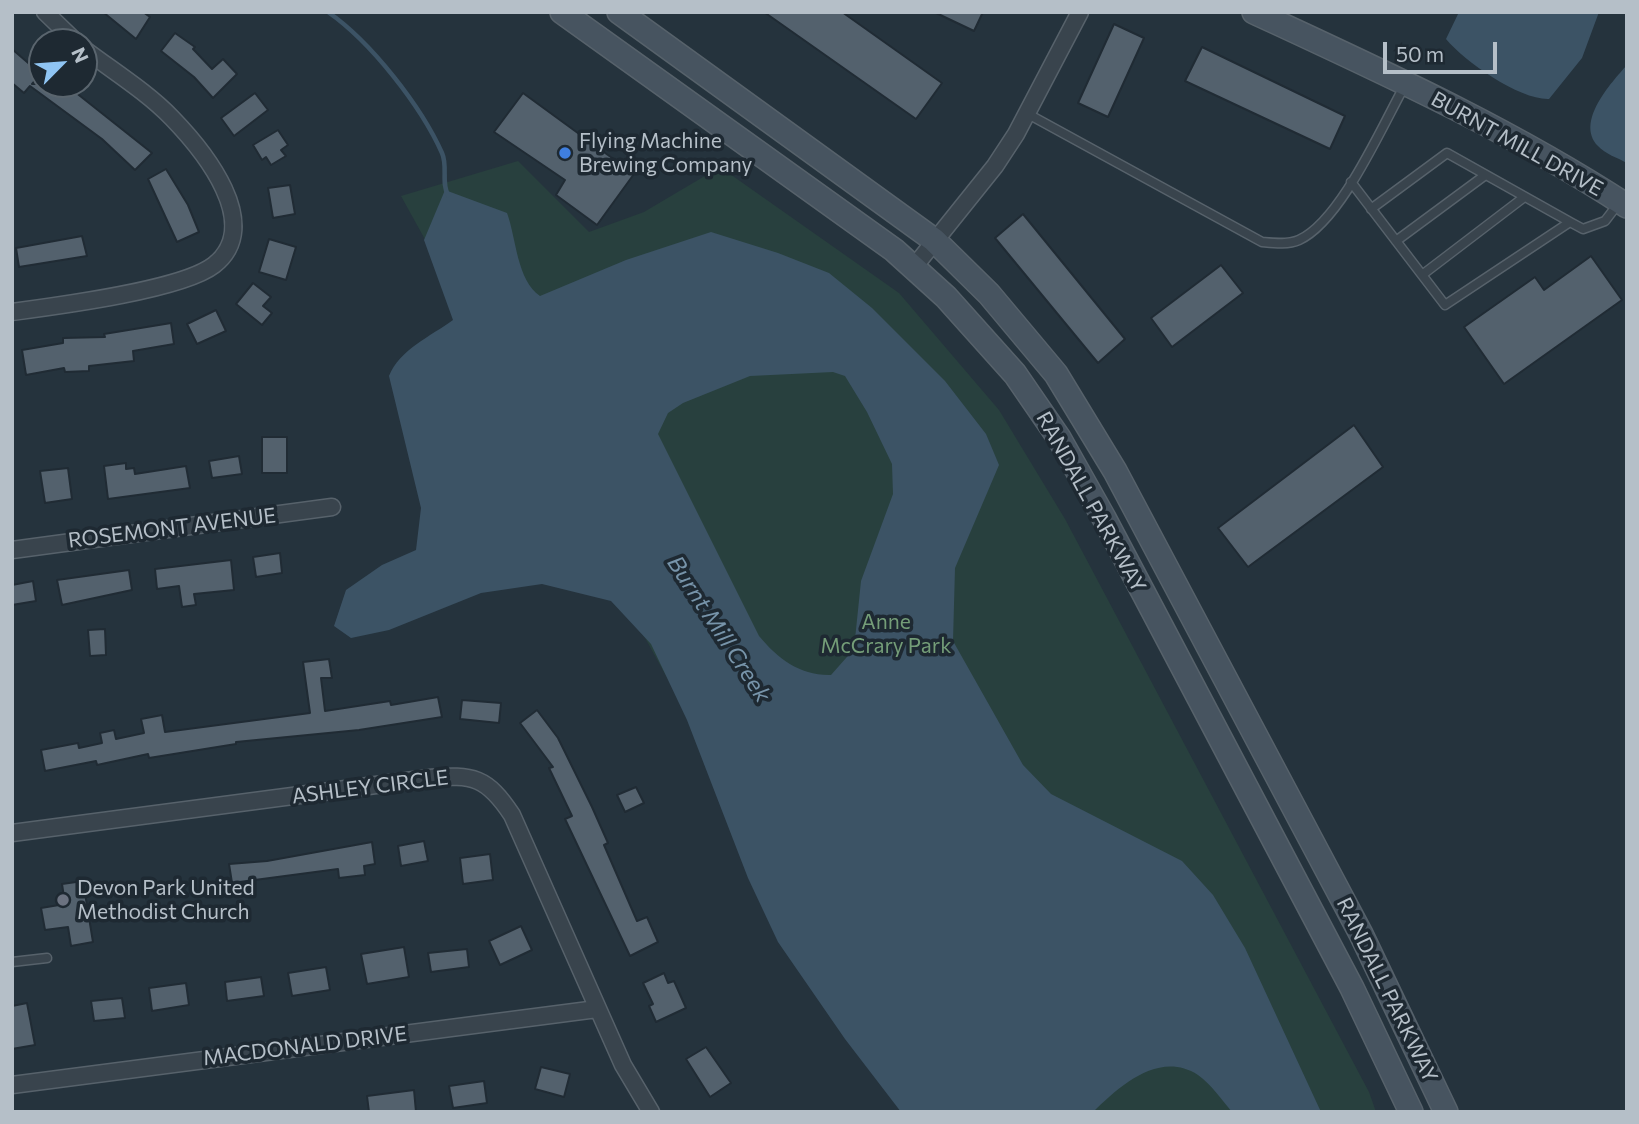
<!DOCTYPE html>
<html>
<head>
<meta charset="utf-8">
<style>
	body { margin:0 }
	#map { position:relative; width:1639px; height:1124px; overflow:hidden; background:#25333d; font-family:Commissioner,sans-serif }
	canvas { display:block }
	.frame { position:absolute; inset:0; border:14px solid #b5bfc8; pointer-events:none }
	.north { position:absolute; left:28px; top:28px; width:70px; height:70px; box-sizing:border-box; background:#1e2932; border:2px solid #5a656e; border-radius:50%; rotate:65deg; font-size:19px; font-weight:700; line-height:28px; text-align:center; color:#b5bfc8 }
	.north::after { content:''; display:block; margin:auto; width:24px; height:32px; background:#8fc4f3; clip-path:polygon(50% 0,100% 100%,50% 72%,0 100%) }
	.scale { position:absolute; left:1383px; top:42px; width:114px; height:32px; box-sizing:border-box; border:4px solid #b5bfc8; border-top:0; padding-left:9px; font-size:21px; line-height:24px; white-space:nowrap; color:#b5bfc8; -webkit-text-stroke:5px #1e2932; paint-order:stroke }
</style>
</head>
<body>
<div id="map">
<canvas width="1639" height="1124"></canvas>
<div class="frame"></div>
<div class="north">N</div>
<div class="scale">50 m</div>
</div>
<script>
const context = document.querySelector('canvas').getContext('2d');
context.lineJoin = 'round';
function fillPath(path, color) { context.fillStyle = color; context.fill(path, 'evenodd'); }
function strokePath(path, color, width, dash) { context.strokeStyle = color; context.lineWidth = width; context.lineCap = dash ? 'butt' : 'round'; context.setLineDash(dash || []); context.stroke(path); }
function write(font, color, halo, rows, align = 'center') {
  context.font = font + ' Commissioner,sans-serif'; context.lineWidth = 7; context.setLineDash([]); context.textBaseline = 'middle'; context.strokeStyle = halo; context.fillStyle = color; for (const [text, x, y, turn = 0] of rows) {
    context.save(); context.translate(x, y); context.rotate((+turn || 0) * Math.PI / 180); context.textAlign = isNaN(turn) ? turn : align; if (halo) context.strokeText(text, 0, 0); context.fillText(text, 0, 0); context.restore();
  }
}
fillPath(new Path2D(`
	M518,161L589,232L644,212L720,167L899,293L999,410L1065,519L1369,1092L1376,1112H907L401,196Z`), '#28403e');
fillPath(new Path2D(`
	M1459,12H1599L1582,58L1549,99C1520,100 1465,62 1446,39Z
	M1627,65V163C1618,158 1605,154 1598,146C1575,122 1611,83 1627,65Z
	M445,190L507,213C516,237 517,281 540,296L626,260L711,232L778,253L829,273L872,308L945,381L986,434L999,465L955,568L953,641L1023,765L1051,794L1182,861L1213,895L1245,948L1321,1112H1232C1222,1100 1211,1084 1198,1075C1159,1050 1120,1086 1093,1112H901L845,1039L778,942L748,878L687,720L651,644L611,601L542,584L481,593L389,630L351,638L334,626L346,590L382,565L416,550L421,508L389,376C399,350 431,336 453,320L424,240ZM833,372L845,376L867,412L892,464L893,494L861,581L854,649L831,675C801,676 778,659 759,636L658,434L668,413L683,403L750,376Z`), '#3c5365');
strokePath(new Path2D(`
	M328,12C371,42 421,106 442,153C448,166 441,183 448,195`), '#3c5365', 4.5);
const building = new Path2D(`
	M103,12H143L150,17L136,39Z
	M764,12H842L942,83L916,119Z
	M934,12H983L974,31Z
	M1114,24L1144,38L1108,117L1078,103Z
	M175,33L195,47L193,49L212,69L223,59L237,74L213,98L194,77L161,51Z
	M1202,47L1345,116L1330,149L1185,81Z
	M12,49L41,74L32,84H65L152,153L135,170L102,139L30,86L24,93L12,83Z
	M255,93L268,110L234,136L221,118Z
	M523,93L634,174L597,225L556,195L565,180L494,132Z
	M278,130L288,145L281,150L286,156L271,165L266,157L262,160L253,145Z
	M166,169L188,205L199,232L177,242L148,179Z
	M290,185L295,214L273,218L268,188Z
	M1023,214L1125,339L1098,363L995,238Z
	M82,236L87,256L19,267L16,248Z
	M269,239L296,247L286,280L259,272Z
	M1591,256L1622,300L1504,384L1464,327L1535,277L1544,290Z
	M1221,265L1243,293L1172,347L1151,318Z
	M253,283L271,297L263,306L272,313L262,325L236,304Z
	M216,310L226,331L197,344L187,324Z
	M171,323L174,344L133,351L134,361L89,366V371L65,372L64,368L26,375L22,350L63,343V338L105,337L104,334Z
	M1354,425L1383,467L1248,567L1218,528Z
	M262,437H287V473H262Z
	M239,456L242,474L212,478L209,461Z
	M126,463V469L134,468L135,474L186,466L190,488L108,499L104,466Z
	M68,468L72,499L45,503L40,471Z
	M280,553L282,573L256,577L253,557Z
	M231,560L234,590L194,594L196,605L182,607L179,586L157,589L155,569Z
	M129,570L132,590L62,605L57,580Z
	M33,581L36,601L12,605V585Z
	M105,629L106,655L90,656L88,630Z
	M329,659L332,678H321L325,711L390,701L391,705L438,697L442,717L359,730L236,742V744L149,758L148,754L97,765L96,761L45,771L41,750L78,743L79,748L102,743L100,733L114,730L116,739L144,733L141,719L162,715L165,732L310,713L303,662Z
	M462,700L501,703L499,723L460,719Z
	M537,710L558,738L592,807L608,843L604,845L637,921L647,917L658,942L630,956L565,819L572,816L549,768L553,767L520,723Z
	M636,787L644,803L625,812L617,795Z
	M424,841L428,861L401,866L398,846Z
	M372,842L375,864L364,866L365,875L339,878L338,869L232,883L229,864L267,861Z
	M490,854L493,880L463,884L460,858Z
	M83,881L93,942L71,946L68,927L45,930L41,908L65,904L62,884Z
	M521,926L532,950L500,965L489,941Z
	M404,947L409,977L367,984L361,954Z
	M467,949L469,967L431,972L428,953Z
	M326,967L330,990L292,996L288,973Z
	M664,973L668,983L674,981L686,1008L656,1022L649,1006L653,1004L643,983Z
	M261,977L264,996L227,1001L225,982Z
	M186,983L189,1005L152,1011L149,988Z
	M122,998L125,1018L94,1021L91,1001Z
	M27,1003L35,1045L12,1049V1006Z
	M706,1047L731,1083L710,1097L686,1059Z
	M541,1067L570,1074L564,1097L535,1089Z
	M484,1081L487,1103L453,1108L449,1086Z
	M414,1090L416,1112H369L367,1096Z`);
fillPath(building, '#53616d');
strokePath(building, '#202b34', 2);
const lane = new Path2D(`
	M1028,114L1262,242C1273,243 1288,245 1299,240C1341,221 1382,126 1405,85
	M1351,182L1445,305L1570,222L1583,229L1605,221L1618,204
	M1371,209L1447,153L1570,222
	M1396,241L1484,176
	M1422,275L1523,198
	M12,962L47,958`);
const street = new Path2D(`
	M45,12L76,42
	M914,267L995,166L1016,134L1080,12
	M12,312C57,306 182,290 214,265C265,225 203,150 172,118C147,92 113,71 84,49
	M12,550L332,507
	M12,833L429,778C473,774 487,777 512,815L623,1065L651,1112
	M12,1085L597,1009`);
const secondary = new Path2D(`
	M562,12L894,250L946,297L1015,374L1059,438L1104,518L1352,988L1411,1112
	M619,12L934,240L989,294L1056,374L1115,471L1361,934L1446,1112
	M1254,12C1381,71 1509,129 1627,206`);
strokePath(lane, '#57626b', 11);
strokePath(street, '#57626b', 19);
strokePath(secondary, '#57626b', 26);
strokePath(lane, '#39444d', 8);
strokePath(street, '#39444d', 16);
strokePath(secondary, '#475460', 23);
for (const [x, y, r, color] of [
	[565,153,7,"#3f7fe0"],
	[63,900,7,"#6b7280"]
]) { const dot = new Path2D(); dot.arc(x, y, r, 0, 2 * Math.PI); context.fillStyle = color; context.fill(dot); strokePath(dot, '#1e2932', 2.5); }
write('21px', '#b5bfc8', '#1e2932', [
	["Flying Machine",579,141],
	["Brewing Company",579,165],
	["Devon Park United",77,888],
	["Methodist Church",77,912]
], 'left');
write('21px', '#b5bfc8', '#1e2932', [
	["BURNT MILL DRIVE",1517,144,29],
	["RANDALL PARKWAY",1091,502,61],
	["ROSEMONT AVENUE",172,528,-7],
	["ASHLEY CIRCLE",370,787,-7],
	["RANDALL PARKWAY",1387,990,64],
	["MACDONALD DRIVE",305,1046,-7]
]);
write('21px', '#749d78', '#1e2932', [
	["Anne",886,622],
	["McCrary Park",886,646]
]);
write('italic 23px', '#7794aa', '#1e2932', [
	["Burnt Mill Creek",719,629,57]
]);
</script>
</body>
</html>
